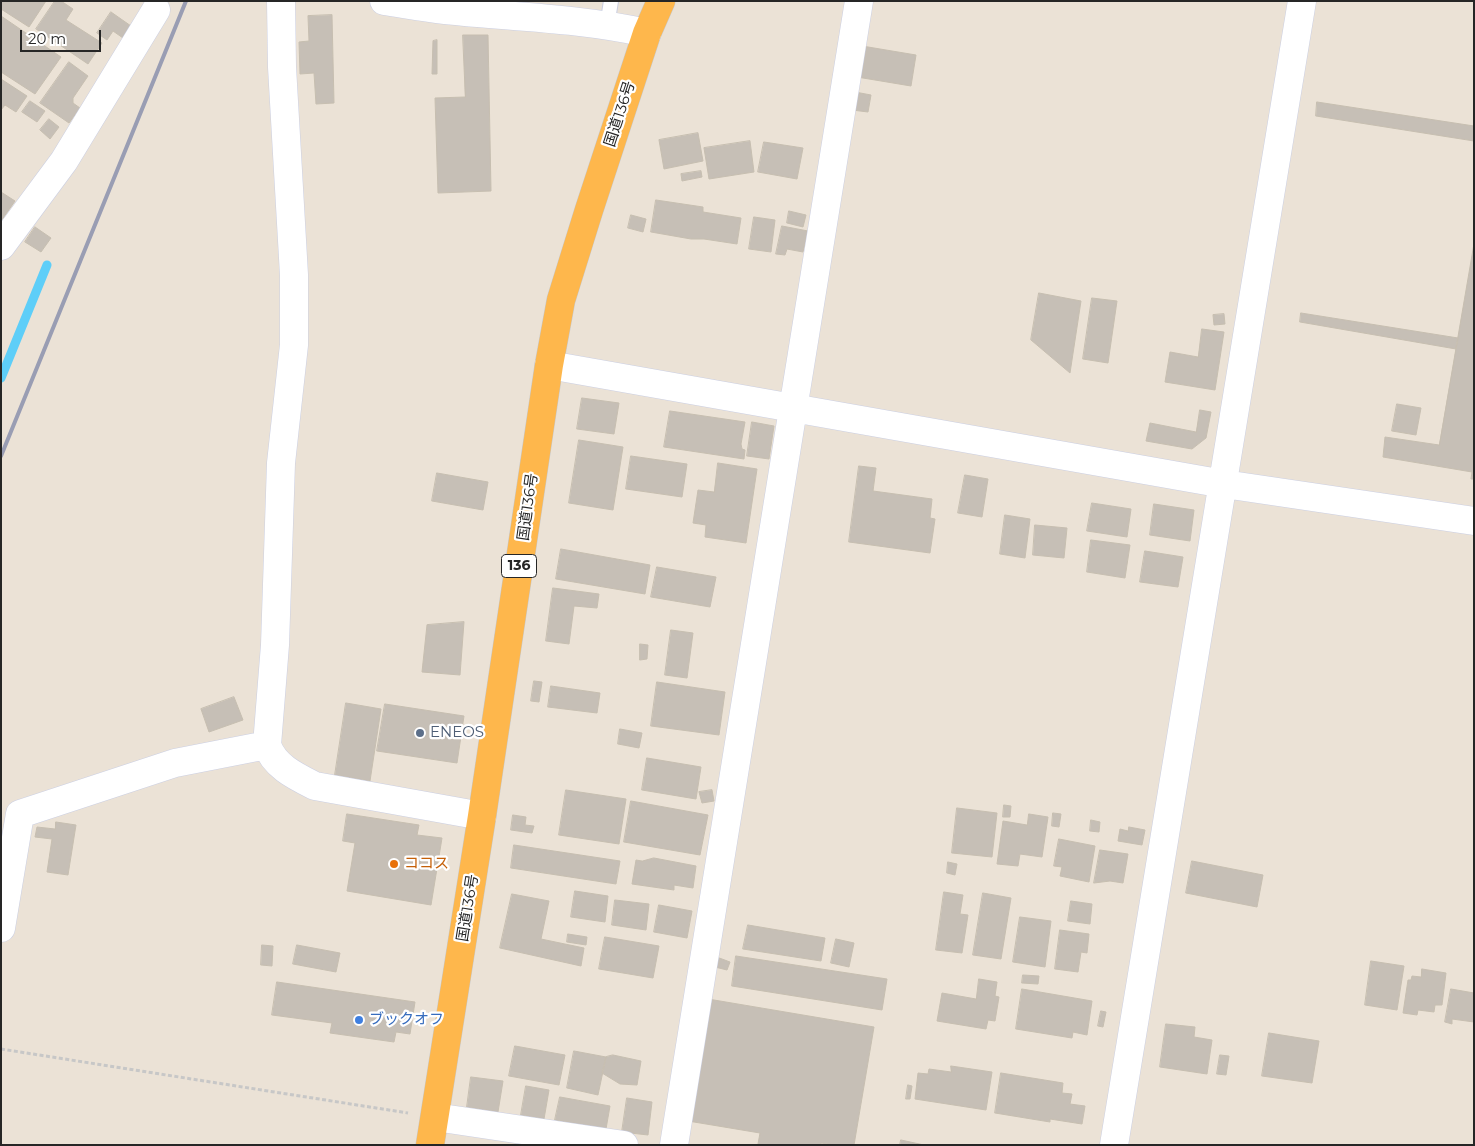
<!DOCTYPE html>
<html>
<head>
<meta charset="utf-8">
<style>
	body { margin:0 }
	#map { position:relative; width:1475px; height:1146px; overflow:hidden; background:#ebe2d6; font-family:Montserrat,sans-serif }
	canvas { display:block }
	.frame { position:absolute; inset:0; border:2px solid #262626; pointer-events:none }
	.scale { position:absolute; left:20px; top:30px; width:81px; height:22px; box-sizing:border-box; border:2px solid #262626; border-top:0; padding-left:6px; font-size:15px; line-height:18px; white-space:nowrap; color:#262626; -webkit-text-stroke:4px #fff; paint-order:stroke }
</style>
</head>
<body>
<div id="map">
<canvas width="1475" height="1146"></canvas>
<div class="frame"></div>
<div class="scale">20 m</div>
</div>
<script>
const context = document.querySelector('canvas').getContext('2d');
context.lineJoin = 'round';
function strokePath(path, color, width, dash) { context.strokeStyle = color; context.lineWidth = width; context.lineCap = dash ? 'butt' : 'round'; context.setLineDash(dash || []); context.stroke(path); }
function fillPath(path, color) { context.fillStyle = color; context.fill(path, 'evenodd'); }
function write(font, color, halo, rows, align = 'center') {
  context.font = font + ' Montserrat,"Noto Sans JP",sans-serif'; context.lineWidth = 4.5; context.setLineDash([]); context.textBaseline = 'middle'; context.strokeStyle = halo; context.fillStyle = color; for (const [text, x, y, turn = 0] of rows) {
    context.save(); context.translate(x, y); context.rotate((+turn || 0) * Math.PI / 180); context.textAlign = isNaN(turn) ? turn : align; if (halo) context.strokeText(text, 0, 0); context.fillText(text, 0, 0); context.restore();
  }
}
strokePath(new Path2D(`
	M1,378L47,265`), '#5ecef8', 9);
const building = new Path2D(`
	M1,1H46L29,27L1,9Z
	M55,1H61L73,9L66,20L102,43L88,64L36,29Z
	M111,12L131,26L123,38L113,31L107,40L97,33Z
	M332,15L334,103L316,104L314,73L300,74L299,42L309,41L308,16Z
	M1,16L61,57L35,94L1,72Z
	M463,35H488L491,191L438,193L435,98L465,97Z
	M437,40V74H432L433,41Z
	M862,46L916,55L911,86L857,77Z
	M69,62L88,76L73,98V103L80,108L69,123L40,103Z
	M1,79L27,96L16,112L5,105L1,110Z
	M855,92L871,95L868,112L852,110Z
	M30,101L45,111L37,122L22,112Z
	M1317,102L1474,126V141L1316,116Z
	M49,119L59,127L50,139L40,130Z
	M698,133L703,161L664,169L659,140Z
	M750,141L754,172L709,179L704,148Z
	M764,142L803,148L797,179L758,172Z
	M701,171L702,177L682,181L681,174Z
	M1,192L15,201L1,221Z
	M656,200L703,207V212L741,218L737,244L704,239H691L651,232Z
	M789,211L806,215L803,227L787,223Z
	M631,215L646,219L643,232L628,228Z
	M754,217L775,220L771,252L749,249Z
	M782,226L808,231L803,252L787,249L785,255L776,254Z
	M35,227L51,238L41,252L25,242Z
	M1474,244V479H1471L1472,472L1383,457L1385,437L1439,445Z
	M1039,293L1081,301L1070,373L1031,340Z
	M1092,298L1117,301L1108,363L1083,359Z
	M1301,313L1458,338L1456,349L1300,322Z
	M1224,314L1225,324L1214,325L1213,315Z
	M1202,329L1224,332L1215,390L1165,382L1170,352L1198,357Z
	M582,398L619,403L614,434L577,429Z
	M1397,404L1421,408L1416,435L1392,431Z
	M1200,410L1211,412L1206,438L1192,449L1146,441L1150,423L1196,432Z
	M670,411L745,422L741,444L742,449L745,450L744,459L664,447Z
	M752,422L774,426L769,459L747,456Z
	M579,440L623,447L613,510L569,503Z
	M631,456L687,464L682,497L626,489Z
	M718,463L757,469L746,543L705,537L706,525L693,523L698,490L714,492Z
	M859,466L876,468L873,491L932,499L930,518L935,519L930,553L849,542Z
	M437,473L488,482L483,510L432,501Z
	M965,475L988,479L982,517L958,513Z
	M1092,503L1131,509L1127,537L1087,531Z
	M1154,504L1194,510L1190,541L1150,535Z
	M1005,515L1030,519L1025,558L1000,554Z
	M1035,525L1067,528L1064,558L1033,555Z
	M1091,540L1130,545L1125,578L1087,572Z
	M561,549L650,565L645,594L556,579Z
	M1145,551L1183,557L1178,587L1140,582Z
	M657,567L716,577L710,607L651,597Z
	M553,588L599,594L597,608L574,606L569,644L546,641Z
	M464,622L460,675L422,672L427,625Z
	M671,630L693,633L687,678L665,675Z
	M640,644L648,645L647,659L640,660Z
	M534,681L542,682L539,702L531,701Z
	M657,682L725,692L719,735L651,726Z
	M551,686L600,693L597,713L548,707Z
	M234,697L243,720L209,732L201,709Z
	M346,703L381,709L370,781L335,775Z
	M385,704L464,716L457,763L377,751Z
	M620,729L642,733L639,748L618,744Z
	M647,758L701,767L696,799L642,790Z
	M566,790L626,799L619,844L559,835Z
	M712,790L714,801L702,803L699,792Z
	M631,801L708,815L700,855L624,842Z
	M1004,805L1011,806L1010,817H1003Z
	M957,808L997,813L992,857L952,853Z
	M1053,813L1061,814L1059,827L1052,826Z
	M347,814L419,825L417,835L442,838L431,905L347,891L355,843L343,841Z
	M1029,814L1048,817L1042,857L1020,854L1018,866L997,864L1003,821L1027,825Z
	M513,815L526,817L525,825L534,826L532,833L511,830Z
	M1091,820L1100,822L1099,832L1090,831Z
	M56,822L76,825L68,875L47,872L52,839L35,837L37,827L55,829Z
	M1129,827L1145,830L1142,845L1118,841L1120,829L1128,831Z
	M1059,839L1095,846L1089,882L1060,876L1062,867L1054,866Z
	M514,845L620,861L616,884L511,868Z
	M1100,850L1128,854L1123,883L1110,881L1094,883Z
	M654,858L696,866L693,888L674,885V890L632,884L636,860L642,861Z
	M1192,861L1263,875L1257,907L1186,893Z
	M948,862L957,864L955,875L947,873Z
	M575,891L608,896L605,922L571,917Z
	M944,892L963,895L960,914L968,915L962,953L936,950Z
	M983,893L1011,898L1001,959L973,955Z
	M512,894L549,901L541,939L584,948L581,966L500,948Z
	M615,900L649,904L646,930L612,925Z
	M1071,901L1092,904L1090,924L1068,921Z
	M659,905L692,911L687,938L654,932Z
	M1020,917L1051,921L1045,967L1013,962Z
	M748,925L825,938L821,961L743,949Z
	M1060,930L1089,934L1087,953L1081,952L1078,972L1055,969Z
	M568,934L587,937L586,945L567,942Z
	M605,937L659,946L653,978L599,969Z
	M836,939L854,943L849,967L831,963Z
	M262,945L273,946L272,966L261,965Z
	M297,945L340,953L336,972L293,964Z
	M714,956L730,962L727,970L711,966Z
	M736,956L887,979L882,1010L732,986Z
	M1371,961L1404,966L1397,1010L1365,1005Z
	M1422,969L1446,973L1442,1005H1435L1434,1012L1418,1010L1417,1015L1403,1013L1408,980H1411L1412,976L1421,977Z
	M1023,975L1039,976L1038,984L1022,983Z
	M979,979L997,982L995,996L999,997L995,1021L988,1020L986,1029L937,1021L942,993L976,999Z
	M277,982L415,1002L410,1034L396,1032L394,1042L330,1033L332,1023L272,1015Z
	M1022,989L1092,1001L1087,1035L1073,1032L1072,1038L1016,1029Z
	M1451,989L1474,993V1022L1452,1019V1024L1445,1022Z
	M708,999L874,1027L854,1145H834L821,1143V1145H763L758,1144L760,1133L688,1121Z
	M1101,1011L1106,1012L1103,1027L1098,1026Z
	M1166,1024L1195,1027L1194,1037L1212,1040L1207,1074L1160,1067Z
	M1269,1033L1319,1041L1312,1083L1262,1076Z
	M515,1046L565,1055L559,1085L509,1076Z
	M574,1051L606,1057L598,1095L567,1088Z
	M613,1055L641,1061L637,1085L620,1084L602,1073L606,1057Z
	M1220,1055L1229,1056L1226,1075L1217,1074Z
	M951,1066L992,1072L986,1110L915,1099L918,1073L928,1074L929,1069L951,1072Z
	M1001,1073L1063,1083L1062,1093L1072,1094L1070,1104L1085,1106L1082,1124L1050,1119V1122L995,1113Z
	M471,1077L503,1081L498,1112L467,1107Z
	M908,1085L912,1086L910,1099H906Z
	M526,1086L549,1090L544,1119L521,1115Z
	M560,1097L610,1106L606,1129L555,1120Z
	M627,1098L652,1102L648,1135L622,1132Z
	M901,1140L924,1145H900Z`);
fillPath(building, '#c6bfb6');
strokePath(building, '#c6beb0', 1);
const service = new Path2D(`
	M607,26L611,1`);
const minor = new Path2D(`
	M384,1C404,4 424,8 445,10C512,17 580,18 647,33
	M1,246L64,161L156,10
	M549,365L1224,484L1474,521
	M267,745C274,766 295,776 315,786L482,816
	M1,928L20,814L175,763L267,745L275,645L281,463L294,345V275L282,67L281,1
	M435,1117L624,1145
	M674,1145L859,1
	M1114,1145L1302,1`);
const trunk = new Path2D(`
	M430,1145L482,816L549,365L561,300L589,210L647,33L661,1`);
strokePath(service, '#cbcfe2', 16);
strokePath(minor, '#cbcfe2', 29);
strokePath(trunk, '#c7c7c7', 29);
strokePath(new Path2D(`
	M1,1049L408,1113`), '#c7c7c7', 3, [4, 2.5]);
strokePath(service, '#fff', 14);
strokePath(minor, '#fff', 28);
strokePath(trunk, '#feb74c', 28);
strokePath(new Path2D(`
	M1,456L186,1`), '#999db3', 4);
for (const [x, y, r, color] of [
	[420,733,5,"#5c6f8a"],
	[394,864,5,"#e8710a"],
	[359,1020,5,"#3f7fe0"]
]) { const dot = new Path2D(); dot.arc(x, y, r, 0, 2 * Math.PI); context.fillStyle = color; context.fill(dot); strokePath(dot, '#fff', 2); }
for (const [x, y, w] of [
	[519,566,35]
]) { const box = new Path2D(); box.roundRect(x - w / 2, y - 11.5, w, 23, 4); context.fillStyle = '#fff'; context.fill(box); strokePath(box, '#262626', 1); }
write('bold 14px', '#262626', null, [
	["136",519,566]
]);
write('15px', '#262626', '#fff', [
	["国道136号",620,114,-72],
	["国道136号",528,507,-82],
	["国道136号",468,908,-81]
]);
write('15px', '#4e5e75', '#fff', [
	["ENEOS",430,733]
], 'left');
write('15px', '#c56008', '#fff', [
	["ココス",404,864]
], 'left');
write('15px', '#366cbe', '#fff', [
	["ブックオフ",369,1020]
], 'left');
</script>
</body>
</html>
